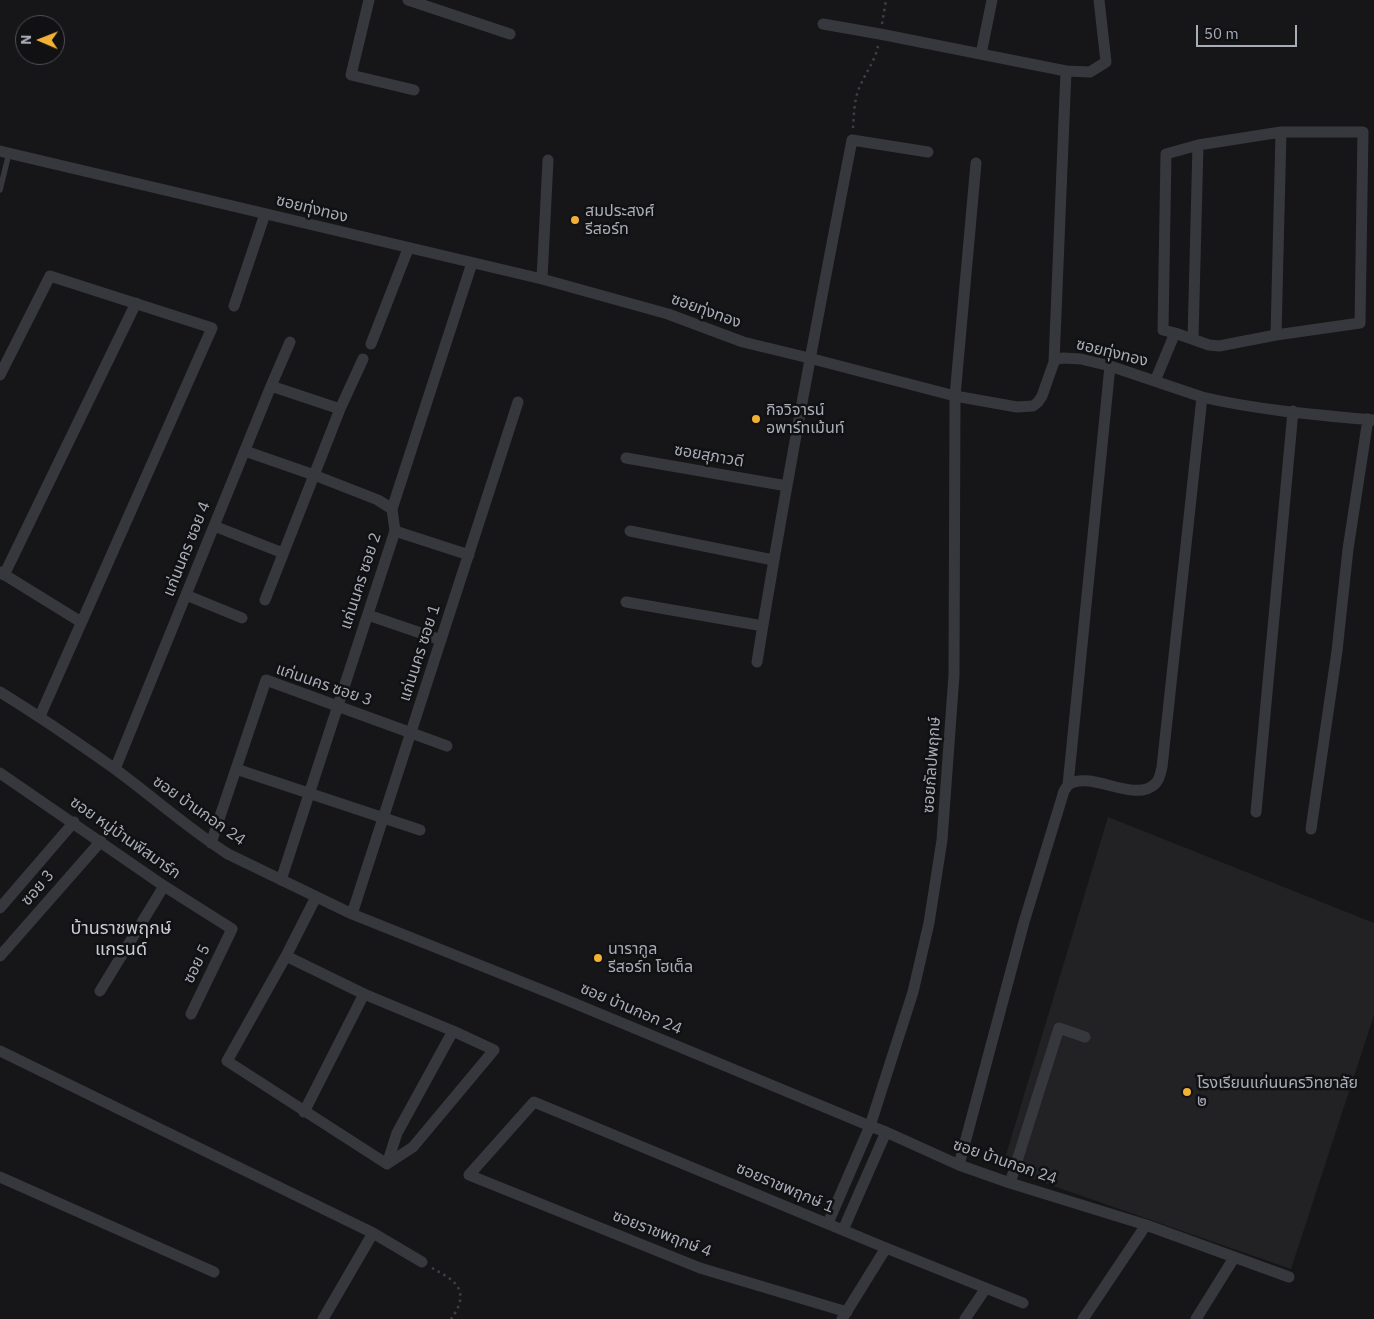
<!DOCTYPE html>
<html>
<head>
<meta charset="utf-8">
<style>
	body { margin:0 }
	#map { position:relative; width:1374px; height:1319px; overflow:hidden; background:#161618; font-family:"IBM Plex Sans",sans-serif }
	canvas { display:block }
	.north { position:absolute; left:15px; top:15px; width:50px; height:50px; box-sizing:border-box; background:#111113; border:1px solid #4d4f55; border-radius:50%; rotate:271deg; font-size:14px; font-weight:700; line-height:20px; text-align:center; color:#a8adb8 }
	.north::after { content:''; display:block; margin:auto; width:18px; height:22px; background:#f2b134; clip-path:polygon(50% 0,100% 100%,50% 72%,0 100%) }
	.scale { position:absolute; left:1196px; top:25px; width:101px; height:22px; box-sizing:border-box; border:2px solid #a8adb8; border-top:0; padding-left:6px; font-size:15px; line-height:18px; white-space:nowrap; color:#a8adb8; -webkit-text-stroke:4px #111113; paint-order:stroke }
</style>
</head>
<body>
<div id="map">
<canvas width="1374" height="1319"></canvas>
<div class="north">N</div>
<div class="scale">50 m</div>
</div>
<script>
const context = document.querySelector('canvas').getContext('2d');
context.lineJoin = 'round';
function fillPath(path, color) { context.fillStyle = color; context.fill(path, 'evenodd'); }
function strokePath(path, color, width, dash) { context.strokeStyle = color; context.lineWidth = width; context.lineCap = dash ? 'butt' : 'round'; context.setLineDash(dash || []); context.stroke(path); }
function write(font, color, halo, rows, align = 'center') {
  context.font = font + ' "IBM Plex Sans","Noto Sans Thai",sans-serif'; context.lineWidth = 5; context.setLineDash([]); context.textBaseline = 'middle'; context.strokeStyle = halo; context.fillStyle = color; for (const [text, x, y, turn = 0] of rows) {
    context.save(); context.translate(x, y); context.rotate((+turn || 0) * Math.PI / 180); context.textAlign = isNaN(turn) ? turn : align; if (halo) context.strokeText(text, 0, 0); context.fillText(text, 0, 0); context.restore();
  }
}
fillPath(new Path2D(`
	M1108,817L1374,923V1015L1291,1269L1002,1168Z`), '#222225');
strokePath(new Path2D(`
	M882,24L886,0
	M853,128C854,114 854,99 860,86C866,72 875,61 878,46
	M432,1268C446,1276 466,1284 459,1305C457,1310 454,1315 451,1319`), '#3d3f44', 2.5, [2.5, 4]);
strokePath(new Path2D(`
	M0,190L9,153`), '#37383d', 5.5);
strokePath(new Path2D(`
	M369,0L351,75L414,90
	M408,0L510,34
	M823,24L880,34L1066,71L1090,72L1106,62L1099,0
	M981,54L992,0
	M0,151L542,279L668,314L743,342L809,358L955,396L1017,407L1033,406L1038,402L1042,396L1054,362L1057,359L1063,358L1081,359L1110,366L1202,397C1257,410 1317,415 1374,420
	M542,279L548,160
	M234,306L265,214
	M1276,335L1281,132
	M1193,339L1198,145
	M371,344L408,249
	M1054,362L1066,71
	M0,375L50,276L212,328L40,716
	M1155,381L1175,333L1163,330L1166,154L1198,145L1281,132H1363L1360,323L1276,335L1219,346L1209,345L1175,333
	M271,386L340,409
	M245,451L314,475L378,500L392,509
	M626,458L787,486
	M214,526L283,553
	M395,531L469,555
	M630,531L773,560
	M0,572L81,622
	M4,575L136,303
	M186,595L242,618
	M265,600L340,409L363,359
	M626,602L763,626
	M368,615L441,640
	M757,662C785,487 818,314 852,140L928,152
	M0,692C39,716 77,742 115,769C153,797 189,829 228,854L352,914L552,994L870,1126L886,1132L959,1165L1010,1183L1146,1225L1289,1277
	M115,769L271,386L290,342
	M236,769L420,830
	M0,773L164,886L232,929L191,1014
	M1068,785L1110,366
	M1256,812L1293,411
	M1311,829L1337,651L1348,549L1368,419
	M211,843L266,680L447,746
	M281,880L395,531L392,509L472,263
	M316,897L286,956L227,1061L387,1164
	M0,908L74,822
	M352,914L518,402
	M0,956L101,841
	M286,956L364,994L453,1031L494,1050L413,1147L387,1164
	M100,991L164,886
	M0,1051L373,1233L422,1262
	M304,1112L364,994
	M387,1164L397,1133L453,1031
	M959,1165L1024,922L1064,791C1064,791 1068,785 1068,785C1090,769 1134,804 1155,784C1159,781 1161,772 1162,767L1202,397
	M0,1177L214,1272
	M1010,1183L1059,1028L1085,1037
	M828,1223L870,1126L913,992L929,923L942,840L954,675L955,396L976,163
	M843,1230L886,1132
	M847,1312L700,1268L469,1175L534,1102L886,1248L1023,1303
	M323,1319L373,1233
	M842,1319L886,1248
	M965,1319L986,1288
	M1083,1319L1146,1225
	M1196,1319L1234,1258`), '#37383d', 11);
for (const [x, y, r, color] of [
	[575,220,5,"#f2b134"],
	[756,419,5,"#f2b134"],
	[598,958,5,"#f2b134"],
	[1187,1092,5,"#f2b134"]
]) { const dot = new Path2D(); dot.arc(x, y, r, 0, 2 * Math.PI); context.fillStyle = color; context.fill(dot); strokePath(dot, '#111113', 2); }
write('16px', '#a8adb8', '#111113', [
	["ซอยทุ่งทอง",312,209,14],
	["ซอยทุ่งทอง",706,311,20],
	["ซอยทุ่งทอง",1112,353,14],
	["ซอยสุภาวดี",709,456,10],
	["แก่นนคร ซอย 4",187,549,-68],
	["แก่นนคร ซอย 2",361,581,-72],
	["แก่นนคร ซอย 1",420,653,-72],
	["แก่นนคร ซอย 3",324,685,19],
	["ซอยกัลปพฤกษ์",932,765,-86],
	["ซอย บ้านกอก 24",199,811,35],
	["ซอย หมู่บ้านพีสมาร์ก",125,838,35],
	["ซอย 3",38,888,-49],
	["ซอย 5",197,964,-64],
	["ซอย บ้านกอก 24",631,1009,23],
	["ซอย บ้านกอก 24",1005,1162,19],
	["ซอยราชพฤกษ์ 1",785,1188,23],
	["ซอยราชพฤกษ์ 4",662,1234,21]
]);
write('16px', '#a8adb8', '#111113', [
	["สมประสงศ์",585,211],
	["รีสอร์ท",585,229],
	["กิจวิจารน์",766,410],
	["อพาร์ทเม้นท์",766,428],
	["นารากูล",608,949],
	["รีสอร์ท โฮเต็ล",608,967],
	["โรงเรียนแก่นนครวิทยาลัย",1197,1083],
	["๒",1197,1101]
], 'left');
write('18px', '#c9ccd4', '#111113', [
	["บ้านราชพฤกษ์",121,929],
	["แกรนด์",121,950]
]);
</script>
</body>
</html>
